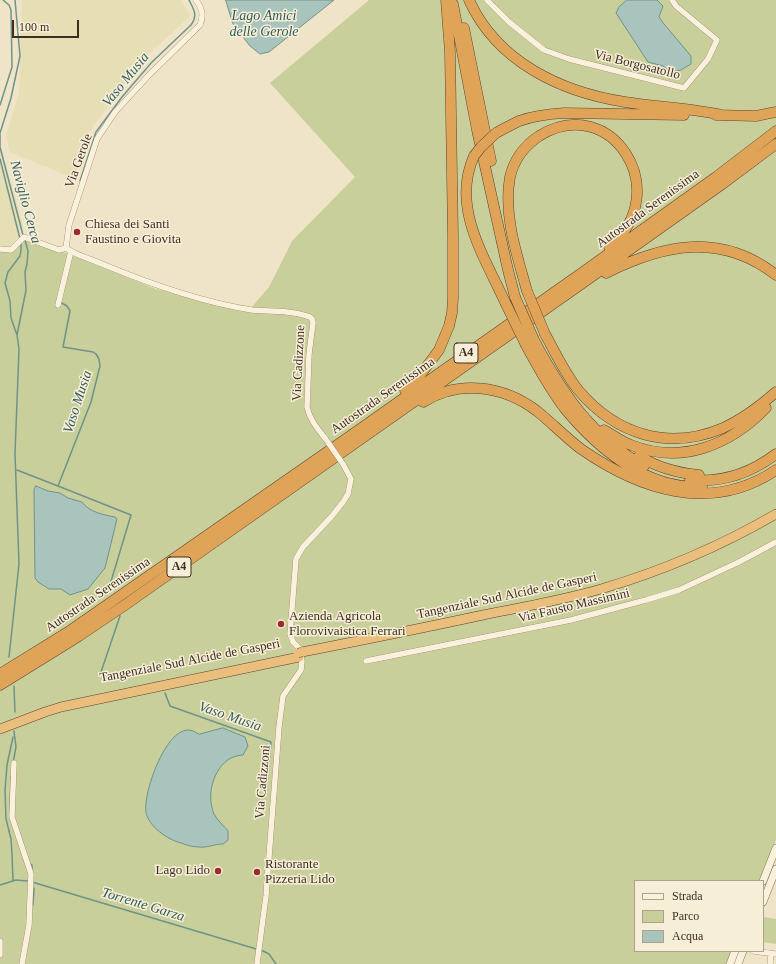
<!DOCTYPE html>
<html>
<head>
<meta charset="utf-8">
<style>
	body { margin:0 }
	#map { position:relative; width:776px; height:964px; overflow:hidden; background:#f0e4c8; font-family:Georgia,serif }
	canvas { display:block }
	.legend { position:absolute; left:634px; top:880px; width:130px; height:72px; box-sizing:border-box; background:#f7eed8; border:1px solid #ada18e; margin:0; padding:5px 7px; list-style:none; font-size:12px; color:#3d2e20 }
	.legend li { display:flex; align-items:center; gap:8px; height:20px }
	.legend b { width:20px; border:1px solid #ada18e }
	.scale { position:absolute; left:12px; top:20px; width:67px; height:18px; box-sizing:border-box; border:2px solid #3d2e20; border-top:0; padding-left:5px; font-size:12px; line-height:14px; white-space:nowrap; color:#3d2e20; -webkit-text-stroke:3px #f7eed8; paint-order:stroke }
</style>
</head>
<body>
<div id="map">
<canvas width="776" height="964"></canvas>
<ul class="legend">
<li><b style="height:5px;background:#faf1dc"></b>Strada</li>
<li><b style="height:11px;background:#c9cf9b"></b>Parco</li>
<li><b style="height:11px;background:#a9c4bc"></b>Acqua</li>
</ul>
<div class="scale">100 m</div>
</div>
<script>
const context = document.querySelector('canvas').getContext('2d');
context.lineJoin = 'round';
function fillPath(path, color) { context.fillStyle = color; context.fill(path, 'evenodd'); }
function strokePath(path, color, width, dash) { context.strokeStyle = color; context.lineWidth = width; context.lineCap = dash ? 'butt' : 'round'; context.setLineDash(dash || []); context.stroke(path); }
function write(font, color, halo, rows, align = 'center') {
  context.font = font + ' Georgia,serif'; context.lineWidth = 3; context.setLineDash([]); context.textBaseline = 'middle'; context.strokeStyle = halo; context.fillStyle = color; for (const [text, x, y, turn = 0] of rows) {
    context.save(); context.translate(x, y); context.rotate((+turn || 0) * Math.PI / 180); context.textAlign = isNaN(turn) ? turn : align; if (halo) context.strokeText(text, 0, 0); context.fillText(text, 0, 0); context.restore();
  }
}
fillPath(new Path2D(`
	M22,0H181L190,16L143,59L89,132L75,179L10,152L6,135L19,94Z
	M0,145L23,225L11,251L0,248Z`), '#e6deb5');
fillPath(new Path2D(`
	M369,0H776V840L760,881H635V951H732L727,964H0V247L12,250L28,238L156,289L251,308L269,287L292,241L355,177L270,83Z
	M764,917L776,919V944L763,942Z`), '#c9cf9b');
const water = new Path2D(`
	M226,0H334L269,52L260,54L250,46L233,24Z
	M627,0H657L663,6L659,17L664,24L691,56V64L681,70L671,72L663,66L648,62L616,13L619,7Z
	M36,486L48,491L60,493L68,498L82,502C89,512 104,515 115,517L117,519L105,568L88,589L70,595L61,589H49L38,582L35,578L34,490Z
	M223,728L245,737L248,746L243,755C240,755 235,756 231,758C213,768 206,795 214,814C217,820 224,826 228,831V840L223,844C214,844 207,848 199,847C193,847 186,845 181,843C168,840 148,826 146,812C143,793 165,730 188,730C192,730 195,732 199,734Z`);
fillPath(water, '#a9c4bc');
strokePath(water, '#6f938a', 1);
strokePath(new Path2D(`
	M0,105L12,67L11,10L9,5L3,0
	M0,133L11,98L20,56L15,0
	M0,134V147L23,235
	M0,159L20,239
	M80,181L96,132L122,97L152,62L191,25C198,15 194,10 189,0
	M60,302L67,306L70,311L63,347L93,352L96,354L99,359L100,366L91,402L58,486L131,515L109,588
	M17,335L11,318L10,301L5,283L8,272L20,256L21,250V243
	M17,470L58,486
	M120,616L101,672L102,674L110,678H115L158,668
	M9,657L19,564L15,454L19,349L17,335L26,290L25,272L27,264L28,251L25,240
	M14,686L15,712
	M165,693L170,706L271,742L266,794
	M13,763L16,747L14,731
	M10,810L11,776
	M29,863L32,865V870
	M13,880L12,854L11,839L6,819L5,790L7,765L13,737
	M32,882L263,951L269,954L276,964
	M0,885L16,880L28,881
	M33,905L34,888`), '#6f938a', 1.5);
const minor = new Path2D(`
	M196,0C202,8 204,15 200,25L150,74L115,112L97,139L69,225L66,248C77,256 89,258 102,264C150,284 200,302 252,310C271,312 292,310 310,317L312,319L313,323L309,354L307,407C310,420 317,428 325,438
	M487,0L509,22L544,50L569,59L684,88L708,59L717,40L676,6L672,0
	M0,249L11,250L24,237L59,250L66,248
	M58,305L71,251
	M366,661L571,620L646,600L679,590L739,562L776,542
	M14,763L12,817L31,874L29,925L22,964
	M0,941V955
	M753,951L776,954
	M257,964L266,896L279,727L283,696L301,670L302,661L299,648L293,642L290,634L296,559L303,547L332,516L343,502L348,494L351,479L343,464
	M770,964L771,953`);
const tertiary = new Path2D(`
	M763,881L776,848
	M763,902L776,869
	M730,964L735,951
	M738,964L743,951`);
const trunk = new Path2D(`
	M302,652C363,640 423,628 483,615C523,607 563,600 601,589C662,571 721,546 776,514
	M0,729L45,712L61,707L299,657`);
const motorway = new Path2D(`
	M469,0C497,62 561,92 625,102C657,107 690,108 722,115
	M453,4L477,130L508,270L515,297
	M464,28L491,161
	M716,115L756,116L776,112
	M496,133C503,129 511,125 519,121C533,116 548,114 564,113L684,115
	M474,156C451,207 484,256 505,302
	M606,273C664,244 721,232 776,275
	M527,291C517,255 503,215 510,177C514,160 524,146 539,136C611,91 676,192 609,247
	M545,334C555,352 565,374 579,391C617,435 669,451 723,428C743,419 760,406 776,392
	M534,340C562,393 591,436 644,466
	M526,345C538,367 550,390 566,410C599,450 647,489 702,487
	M405,390L421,374L439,350L449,326L452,313L453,298V237L450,52L446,0
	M423,402C460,379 504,386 537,411C552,423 565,437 581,449C640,490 711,514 776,470
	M604,430C613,435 622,442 631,445C682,465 730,445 766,408
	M639,456C658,468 678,473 699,475
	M690,480C722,483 751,473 776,454
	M0,674L68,632L350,436L583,272L716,177L776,131
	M0,685L79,636L125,605L580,285L721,185L776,144`);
strokePath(minor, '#8d765c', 6);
strokePath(tertiary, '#8d765c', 8);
strokePath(trunk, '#5b4430', 10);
strokePath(motorway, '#5b4430', 11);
strokePath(minor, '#faf1dc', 5.5);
strokePath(tertiary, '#faf1dc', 7);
strokePath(trunk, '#eabe7c', 9);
strokePath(motorway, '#e0a458', 10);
const minorBridge = new Path2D(`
	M325,438L343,464`);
const trunkBridge = new Path2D(`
	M298,653L302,652`);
const motorwayBridge = new Path2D(`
	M474,156L481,147L496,133
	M527,291L545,334
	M515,297L534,340
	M505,302L526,345`);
strokePath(minorBridge, '#8d765c', 6, []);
strokePath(trunkBridge, '#5b4430', 10, []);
strokePath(motorwayBridge, '#5b4430', 11, []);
strokePath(minorBridge, '#faf1dc', 5.5);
strokePath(trunkBridge, '#eabe7c', 9);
strokePath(motorwayBridge, '#e0a458', 10);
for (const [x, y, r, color] of [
	[77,232,4,"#9e2a2b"],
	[281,624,4,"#9e2a2b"],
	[218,871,4,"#9e2a2b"],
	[257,872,4,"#9e2a2b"]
]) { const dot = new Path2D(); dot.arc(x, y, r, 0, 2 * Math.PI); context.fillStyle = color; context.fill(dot); strokePath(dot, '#f7eed8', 1.5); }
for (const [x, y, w] of [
	[466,353,24],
	[179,567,24]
]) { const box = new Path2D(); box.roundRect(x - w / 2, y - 10, w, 20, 3); context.fillStyle = '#f7eed8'; context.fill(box); strokePath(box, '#3d2e20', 1); }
write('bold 12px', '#3d2e20', null, [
	["A4",466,353],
	["A4",179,567]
]);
write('13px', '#3d2e20', '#f7eed8', [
	["Via Borgosatollo",637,65,14],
	["Via Gerole",79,161,-70],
	["Autostrada Serenissima",648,209,-36],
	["Via Cadizzone",299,363,-87],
	["Autostrada Serenissima",383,396,-35],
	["Autostrada Serenissima",98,595,-34],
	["Tangenziale Sud Alcide de Gasperi",507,596,-12],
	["Via Fausto Massimini",574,606,-13],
	["Tangenziale Sud Alcide de Gasperi",190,661,-11],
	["Via Cadizzoni",263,782,-85]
]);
write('13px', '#3d2e20', '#f7eed8', [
	["Chiesa dei Santi",85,225],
	["Faustino e Giovita",85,240],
	["Azienda Agricola",289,617],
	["Florovivaistica Ferrari",289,632],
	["Ristorante",265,865],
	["Pizzeria Lido",265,880],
	["Lago Lido",210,871,"right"]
], 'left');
write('italic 14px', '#2f5d5a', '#f7eed8', [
	["Lago Amici",264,16],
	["delle Gerole",264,32],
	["Vaso Musia",126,80,-51],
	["Naviglio Cerca",25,202,75],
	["Vaso Musia",78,402,-72],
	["Vaso Musia",230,717,19],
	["Torrente Garza",143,905,17]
]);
</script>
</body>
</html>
